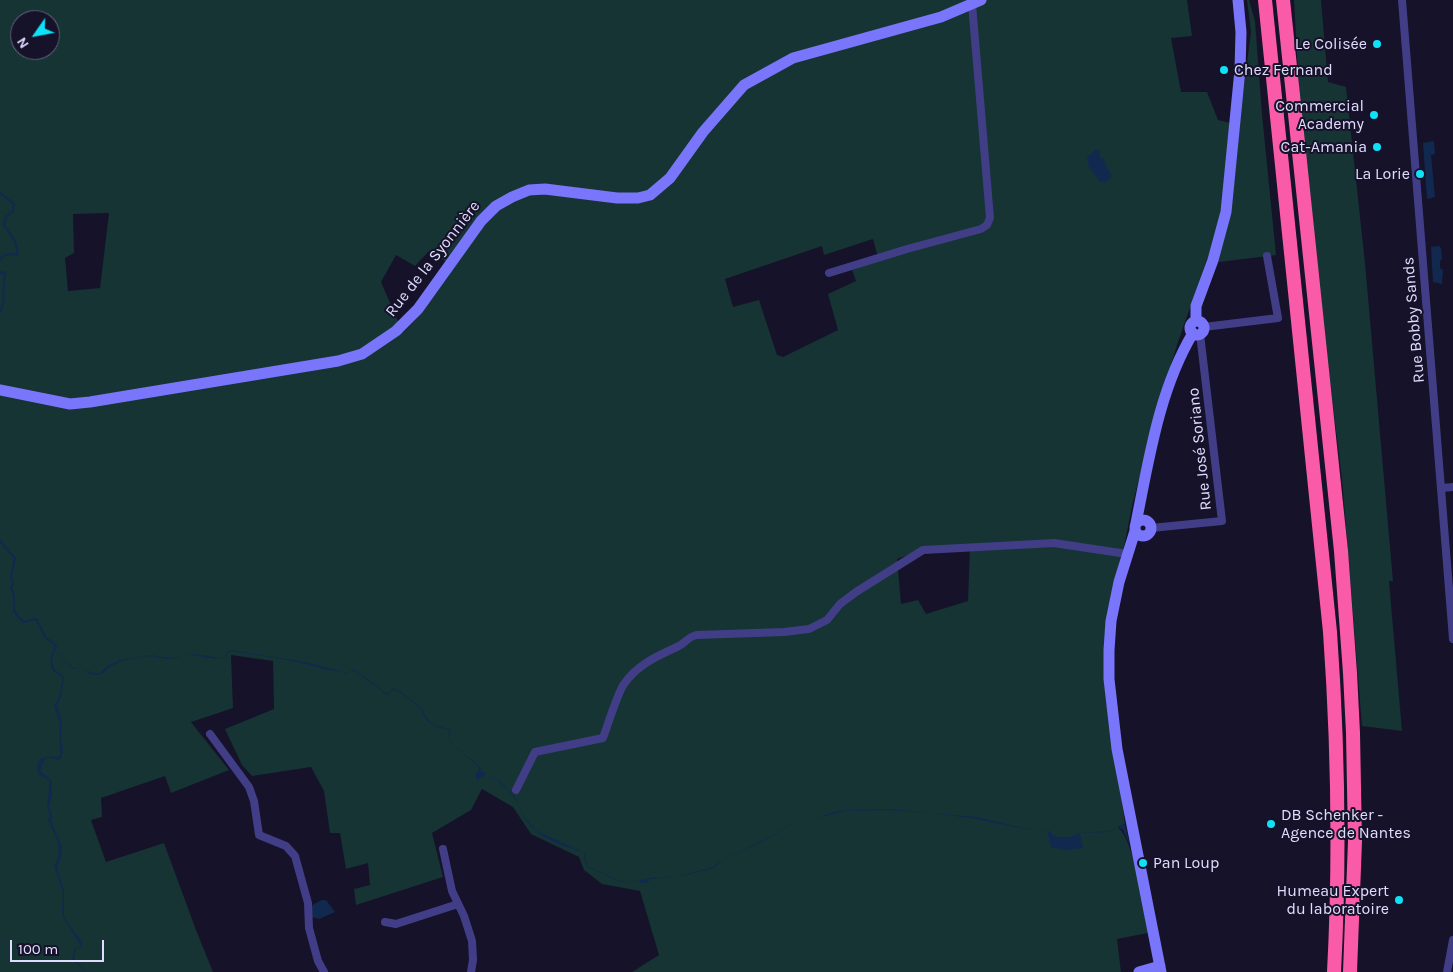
<!DOCTYPE html>
<html>
<head>
<meta charset="utf-8">
<style>
	body { margin:0 }
	#map { position:relative; width:1453px; height:972px; overflow:hidden; background:#16122a; font-family:Karla,sans-serif }
	canvas { display:block }
	.north { position:absolute; left:10px; top:10px; width:50px; height:50px; box-sizing:border-box; background:#16122a; border:1px solid #67637f; border-radius:50%; rotate:237deg; font-size:14px; font-weight:700; line-height:20px; text-align:center; color:#e0dcfe }
	.north::after { content:''; display:block; margin:auto; width:18px; height:22px; background:#0ee1f8; clip-path:polygon(50% 0,100% 100%,50% 72%,0 100%) }
	.scale { position:absolute; left:10px; top:940px; width:94px; height:22px; box-sizing:border-box; border:2px solid #e0dcfe; border-top:0; padding-left:6px; font-size:15px; line-height:18px; white-space:nowrap; color:#e0dcfe; -webkit-text-stroke:4px #16122a; paint-order:stroke }
</style>
</head>
<body>
<div id="map">
<canvas width="1453" height="972"></canvas>
<div class="north">N</div>
<div class="scale">100 m</div>
</div>
<script>
const context = document.querySelector('canvas').getContext('2d');
context.lineJoin = 'round';
function fillPath(path, color) { context.fillStyle = color; context.fill(path, 'evenodd'); }
function strokePath(path, color, width, dash) { context.strokeStyle = color; context.lineWidth = width; context.lineCap = dash ? 'butt' : 'round'; context.setLineDash(dash || []); context.stroke(path); }
function write(font, color, halo, rows, align = 'center') {
  context.font = font + ' Karla,sans-serif'; context.lineWidth = 4; context.setLineDash([]); context.textBaseline = 'middle'; context.strokeStyle = halo; context.fillStyle = color; for (const [text, x, y, turn = 0] of rows) {
    context.save(); context.translate(x, y); context.rotate((+turn || 0) * Math.PI / 180); context.textAlign = isNaN(turn) ? turn : align; if (halo) context.strokeText(text, 0, 0); context.fillText(text, 0, 0); context.restore();
  }
}
fillPath(new Path2D(`
	M0,0H1187L1192,36L1171,38L1181,92H1207L1218,120L1239,125L1251,32L1247,0H1249L1255,21L1262,114L1276,255L1219,262L1207,259L1177,345L1154,422L1133,502L1107,630L1121,794L1125,824L1118,827C1135,842 1143,908 1148,933L1117,939L1121,972H632L659,955L640,891L602,884L584,870L579,857L531,834L513,807L482,789L471,810L432,833L443,877L356,905L354,889L370,885L368,863L346,869L340,833H330L324,791L311,767L252,776L242,765L225,729L274,709L273,661L231,655L233,708L191,722L229,770L171,793L165,776L101,798L102,817L91,820L106,862L164,843L196,930L213,972H0ZM20,20H50V50H20ZM109,213L100,288L68,291L65,258L74,253L73,214ZM873,239L879,261L852,270L856,281L828,294L838,330L783,357L777,355L759,300L733,307L725,279L822,246L824,255ZM429,251L453,266L417,318L403,333L381,282L396,255L415,266ZM970,546L968,601L926,614L918,600L901,604L897,559L914,553Z
	M1294,0H1321L1328,82L1346,87L1365,263L1393,581H1389L1402,731L1362,726L1342,479L1327,357L1299,89Z`), '#153433');
fillPath(new Path2D(`
	M1434,141L1435,154L1431,155L1435,197L1427,199L1423,143Z
	M1096,149L1100,151V157L1105,160L1104,162L1112,176L1106,182H1100L1089,167L1087,157Z
	M1439,246L1441,248L1442,259L1440,261V268L1443,270L1442,284L1433,282L1431,247Z
	M231,650L310,663L347,673L353,670L357,671L387,694L394,688L408,697L421,708L428,720L437,726L452,730L448,735L450,742L478,765L483,772L501,782L515,797L524,817L537,831L583,852L585,854L587,866L622,882L680,876L713,867L723,859L765,839L801,819L820,817L837,811L852,810L887,809L976,817L1028,829L1048,830L1054,836L1060,837H1070L1078,833L1109,831L1125,824L1130,846L1123,830L1118,827L1108,832L1080,833L1083,848L1064,850L1051,847L1047,830L1026,829L970,818L932,813L885,810L846,811L821,817L801,819L761,842L723,859L714,868L682,876L649,878V882L640,883V880L620,882L586,866L584,854L582,852C566,846 546,841 533,828C522,818 523,814 517,802C512,792 496,778 486,774L477,780L475,774L479,770L478,766L451,743L448,734L450,730L437,727L427,721L420,708L408,698L394,689L387,695L357,672L352,671L347,674C340,670 332,671 324,669C294,660 263,656 231,651L227,653V657C217,660 203,657 192,655C184,654 177,658 169,659C163,659 156,656 150,656C134,657 113,661 104,673L97,675L90,674L85,670L72,668L66,662L62,661L63,656L57,653L63,655L62,660L67,662L72,667L95,673H100L107,666L120,660L150,655L169,658L192,654L222,658L226,657L227,652Z
	M53,668L64,677L61,697L57,705L62,723L61,738L63,749L62,756L59,760C45,756 44,757 40,771L51,780L52,793L49,807L52,815L51,821L62,848L61,857L57,868L64,891V917L82,942V947L76,948L74,958L85,972L72,959L75,948L81,946L63,917L62,911L63,893L54,866C65,850 55,836 48,820L50,816L47,805L49,791V780C45,778 39,776 38,772C34,757 48,755 58,757L61,754L59,738L60,723L54,706L59,697L63,678L52,670Z
	M322,900H326L335,912L319,919L312,917L310,908L314,904Z`), '#11294f');
strokePath(new Path2D(`
	M0,193L14,204L13,211L5,218L4,225L15,241L18,254L4,255L0,260
	M0,274L2,272L5,273C5,276 4,279 4,282C2,292 6,302 0,312
	M0,541L15,558L11,577L13,583L11,588L14,595V611L23,622L36,619L46,638L56,645L51,660L53,669`), '#11294f', 2);
strokePath(new Path2D(`
	M1402,0L1453,639
	M829,273L907,249L981,229L987,225L990,218L972,4
	M1204,327L1278,318L1267,256
	M1442,488L1453,487
	M1151,528L1222,521L1200,334
	M210,734L249,787L254,801L259,835L286,846L295,856L308,903L309,928L318,961L324,972
	M516,790L535,752L603,738C607,727 618,692 624,684C637,665 657,656 677,647C686,643 686,638 696,635L784,632L809,629L827,620L840,604L856,592L923,550L1054,543L1127,554
	M443,849L452,891L464,916L472,941L473,960L471,972
	M385,922L396,924L458,904
	M1447,972L1453,940`), '#413e87', 8);
strokePath(new Path2D(`
	M1196,321V306L1213,260L1226,212L1240,70L1241,32L1238,0
	M1190 328a7 7 0 1 1 14 0a7 7 0 1 1-14 0Z
	M0,390L70,404L90,402L338,361L362,354L396,331L418,309L481,221L496,206L512,197L529,190L545,189L617,198H638L650,195L670,178L703,132L744,85L793,58L941,17L981,0
	M1135 528a8 8 0 1 1 16 0a8 8 0 1 1-16 0Z
	M1136,523C1149,459 1159,390 1193,333
	M1135,531L1119,582L1111,621L1109,650V679L1117,749L1161,972
	M1139,972L1160,966`), '#7976fb', 11);
strokePath(new Path2D(`
	M1265,0L1330,632C1338,745 1340,859 1334,972
	M1283,0L1341,551L1350,673L1353,733L1355,841L1350,972`), '#fa5ba8', 14);
for (const [x, y, r, color] of [
	[1377,44,5,"#0ee1f8"],
	[1224,70,5,"#0ee1f8"],
	[1374,115,5,"#0ee1f8"],
	[1377,147,5,"#0ee1f8"],
	[1420,174,5,"#0ee1f8"],
	[1271,824,5,"#0ee1f8"],
	[1143,863,5,"#0ee1f8"],
	[1399,900,5,"#0ee1f8"]
]) { const dot = new Path2D(); dot.arc(x, y, r, 0, 2 * Math.PI); context.fillStyle = color; context.fill(dot); strokePath(dot, '#16122a', 2); }
write('16px', '#e0dcfe', '#16122a', [
	["Le Colisée",1367,44],
	["Chez Fernand",1234,70,"left"],
	["Commercial",1364,106],
	["Academy",1364,124],
	["Cat-Amania",1367,147],
	["La Lorie",1410,174],
	["DB Schenker -",1281,815,"left"],
	["Agence de Nantes",1281,833,"left"],
	["Pan Loup",1153,863,"left"],
	["Humeau Expert",1389,891],
	["du laboratoire",1389,909]
], 'right');
write('16px', '#e0dcfe', '#16122a', [
	["Rue de la Syonnière",433,259,-52],
	["Rue Bobby Sands",1414,320,-95],
	["Rue José Soriano",1200,449,-96]
]);
</script>
</body>
</html>
